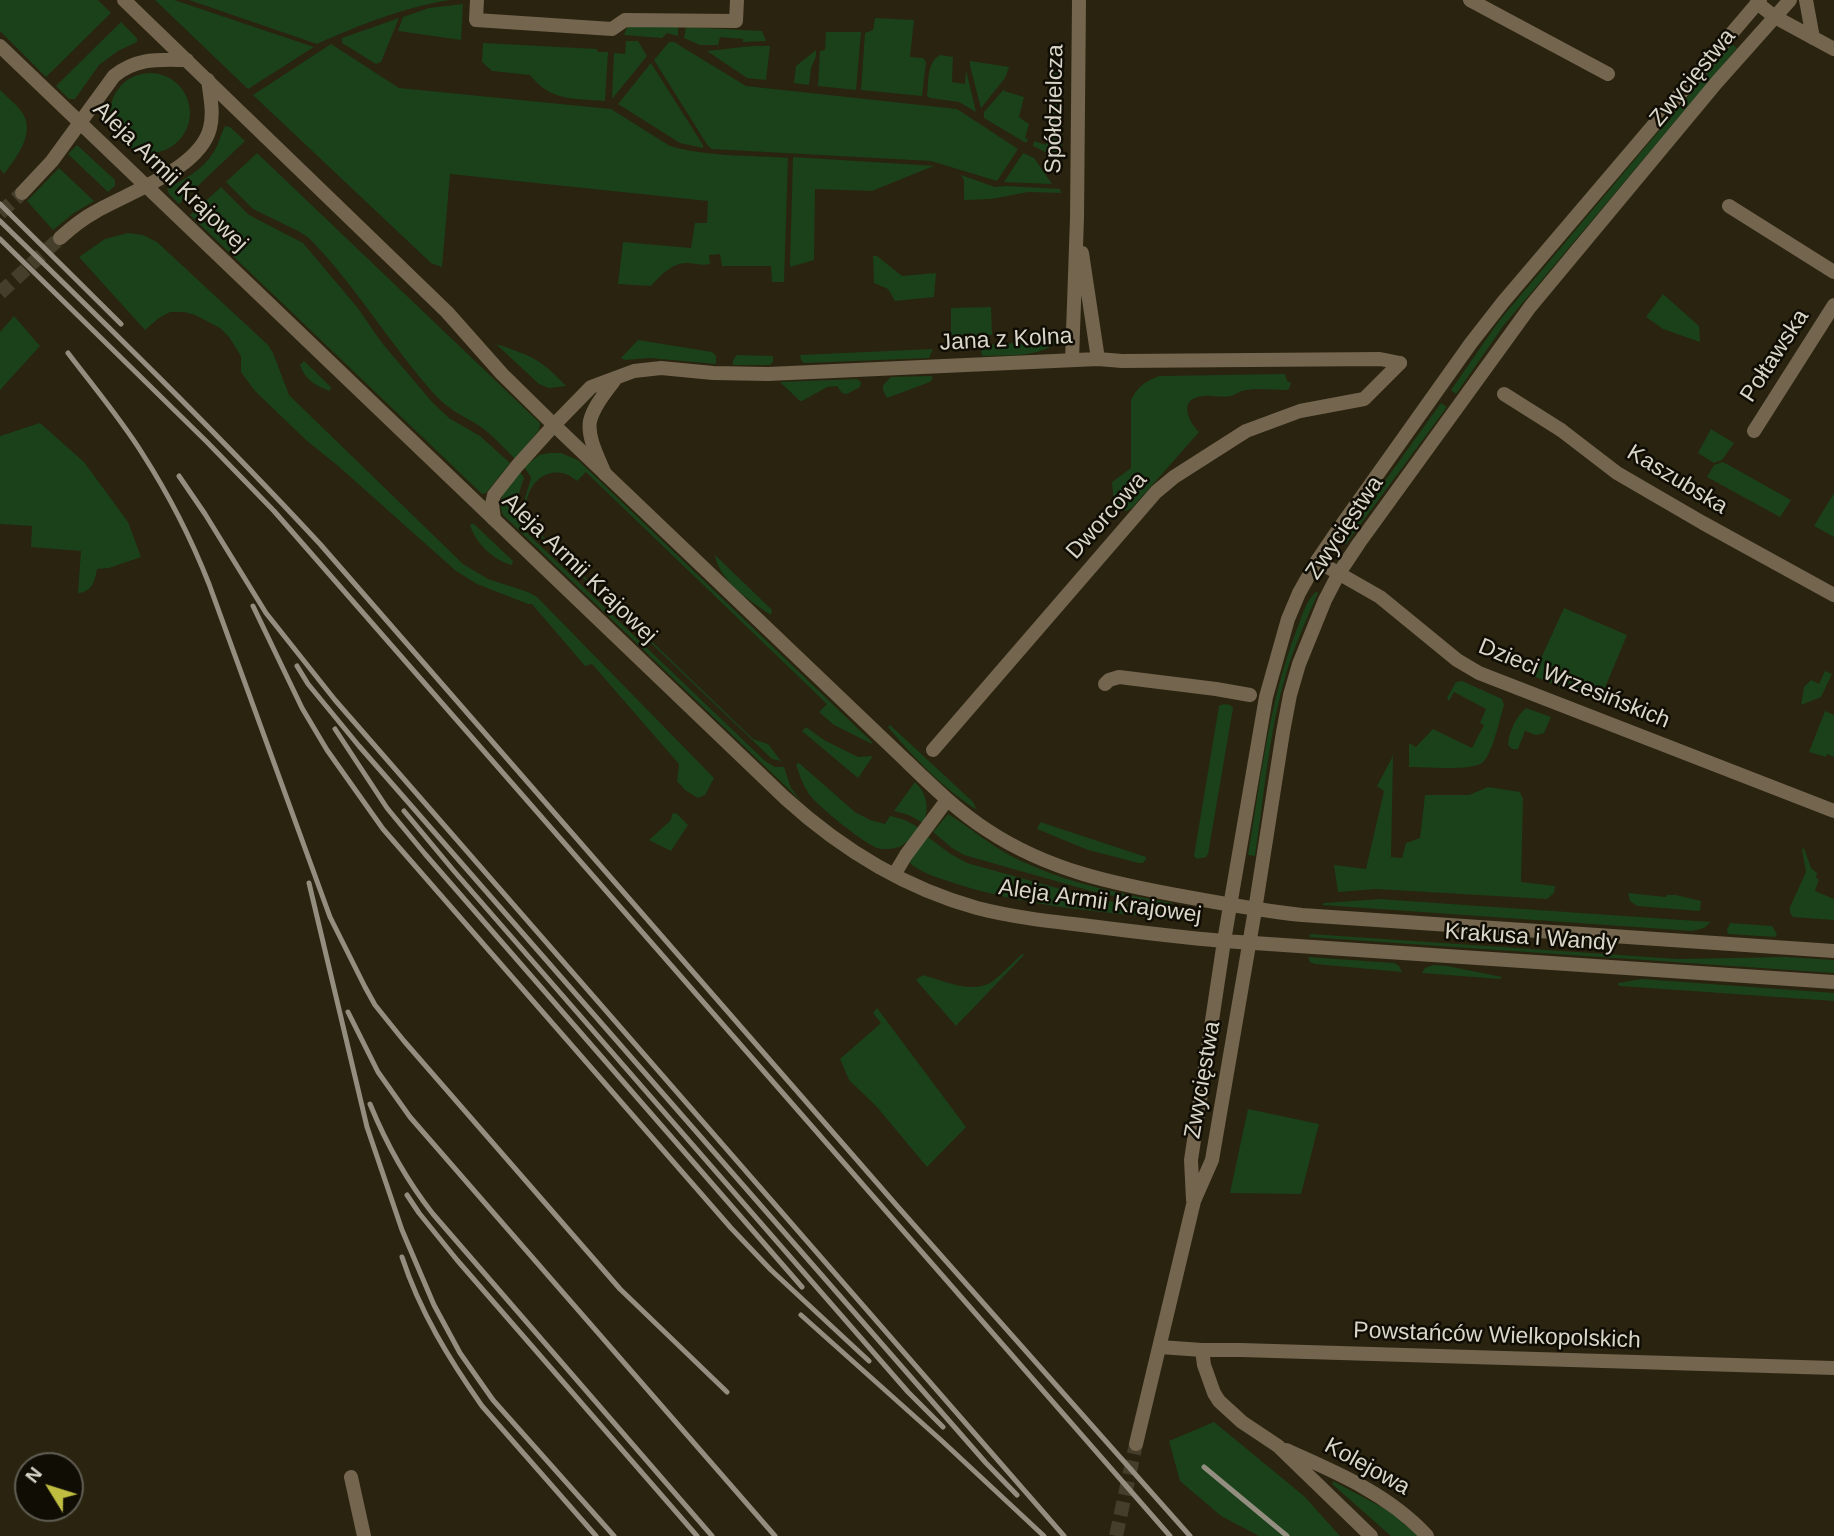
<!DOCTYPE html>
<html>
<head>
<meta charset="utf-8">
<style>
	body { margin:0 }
	#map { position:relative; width:1834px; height:1536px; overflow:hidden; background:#2a230f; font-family:Helvetica,sans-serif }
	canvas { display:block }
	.north { position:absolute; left:14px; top:1452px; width:70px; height:70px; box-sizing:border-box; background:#100d05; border:2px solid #605d53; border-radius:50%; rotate:308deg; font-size:19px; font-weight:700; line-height:28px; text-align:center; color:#d9d5c9 }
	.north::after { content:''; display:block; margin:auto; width:24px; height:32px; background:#c0be41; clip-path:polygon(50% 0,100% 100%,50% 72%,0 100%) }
</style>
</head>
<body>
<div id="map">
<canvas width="1834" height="1536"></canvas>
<div class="north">N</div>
</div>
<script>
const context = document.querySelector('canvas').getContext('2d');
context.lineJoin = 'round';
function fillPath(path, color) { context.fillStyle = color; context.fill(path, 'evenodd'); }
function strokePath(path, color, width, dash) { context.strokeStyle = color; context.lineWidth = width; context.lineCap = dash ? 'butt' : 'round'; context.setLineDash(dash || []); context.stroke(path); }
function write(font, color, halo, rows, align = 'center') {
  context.font = font + ' Helvetica,sans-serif'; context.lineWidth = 5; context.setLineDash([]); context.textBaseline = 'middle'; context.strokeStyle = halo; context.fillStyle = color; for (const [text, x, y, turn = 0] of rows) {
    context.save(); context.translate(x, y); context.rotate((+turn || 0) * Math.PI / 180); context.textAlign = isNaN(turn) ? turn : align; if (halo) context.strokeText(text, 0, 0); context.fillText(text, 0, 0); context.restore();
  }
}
fillPath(new Path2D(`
	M0,0H98L111,13L46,77L0,31Z
	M155,0H174L314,47L248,89Z
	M189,0H450C408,6 356,26 317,44Z
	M463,4L461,40L398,31L403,17L429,8Z
	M399,18L381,62L376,64L342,43V38Z
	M875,18L914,20L910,57L923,58L926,62L922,96L861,90L865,33L873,30Z
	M121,22L137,38V42L118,51L99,65L75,99H69L56,86Z
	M628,25L678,26V36L667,33L662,38L624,35Z
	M686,27L762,31L766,41L743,42V39L720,37L718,45H700L684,38Z
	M826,32H861L856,90L818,86L820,51L825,50Z
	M626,41H638L647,56L612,99L614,53L625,54Z
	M669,42H674L746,86L957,109L1018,149L997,181L931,161L712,149L708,146L654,60Z
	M483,43L597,49L598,52H608L605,101C572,98 552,102 530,75L492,71L482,62Z
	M331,44L399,88L611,109L670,146C707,157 749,155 788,158L784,282H772L771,266H722L720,254L709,255L710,264C701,266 695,263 686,263C672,263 660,276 651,286L618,284L623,242L691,248L695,223H707L708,201L450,174L442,267L431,263L253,95Z
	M1732,44L1737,48L1504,325L1456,394L1451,390L1499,321Z
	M752,46H770L766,80L747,78L707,51Z
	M816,50V56L811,68L809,85L794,83L796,66Z
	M940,55L953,57L952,82L965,84L966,70L976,112L959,102L930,98L927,96C929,82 926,63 940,55Z
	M970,61L1009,67L1005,78L981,108L970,66Z
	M651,63L703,145V148L680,143L618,104Z
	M1052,72L1061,74L1063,78L1062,160L1033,146L1034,141L1046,145L1060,79L1056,78Z
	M110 113a40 40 0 1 1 80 0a40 40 0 1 1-80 0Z
	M1005,88L1004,91L1024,97L1019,117L1029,124L1025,138L1028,139L1026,143L984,118V112Z
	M0,90C7,97 15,103 21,111C37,131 17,157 4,174L0,169Z
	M225,126L230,127L245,141L179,204L169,194L167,189C185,178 202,171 213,153C219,145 220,135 225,126Z
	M77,145L115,180V186L108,192L68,154Z
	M257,153L540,423L539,430L515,459C505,449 495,438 484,429C468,418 450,411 436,396C391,346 356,286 309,238L298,231L253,209L226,182Z
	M1023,153L1034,158L1052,184L1004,182Z
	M793,157L936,166L931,167L872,191L815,189L814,260L790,267Z
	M59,168L94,201L74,213L53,230L27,201Z
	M961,175L995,187L1006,186L1060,189L1061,193L1028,192L991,199L965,200H964V180Z
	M221,187L249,215L303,243L357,307L382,343L433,403L449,418L480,436L510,463L486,493L482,494L190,215Z
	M128,233L143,235L157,242L268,345L273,353L289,395L463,564L488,579L528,592L537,597L714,778L705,795L698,798L685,790L677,781L679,764L592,664L585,666L532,604H528L477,584L456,571L337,465L307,441L255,391L241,372V356L229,337L220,328L195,315L184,312H170L159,318L145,330L79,257L105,239Z
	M873,256H877L902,276L936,273L934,297L895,301L888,289L874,283Z
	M1663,294L1699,326L1700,342L1663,329L1646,317Z
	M991,307L992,335L951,337V308Z
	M14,316L40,346L0,390V332Z
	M638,340L712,352L716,356V364L650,358L625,360L621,358Z
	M1059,340C1043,358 1005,355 982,356L981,351L985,345Z
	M496,344C530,355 541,359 566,386L549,388L539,384Z
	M933,349L929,358L804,363L801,360L800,355Z
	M737,355L773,356V362L770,365H733V360Z
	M304,361L331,387L330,391C316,386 305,380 300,365Z
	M1285,374L1287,381L1291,383L1289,389L1286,390C1273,390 1259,388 1247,390C1241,390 1237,394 1231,396C1223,398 1213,395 1204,396C1178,398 1187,420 1199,432L1132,508C1125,513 1120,511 1114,505L1112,482L1131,468V400C1137,387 1146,381 1159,376Z
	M931,376L933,378L930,382L887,398L883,390V385L891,377Z
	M857,379L861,382L860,387L847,394L842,393L837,386L827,387L802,401H800L780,382Z
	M1441,403L1447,407L1346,544H1344L1346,535Z
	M40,423L84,462L128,522L141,557L109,568L97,569C95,581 92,592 78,593L81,551L31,547L32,526L0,524V436Z
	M1711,429L1734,443L1722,460L1714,463L1698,453Z
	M549,453H561L578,460L872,742V744L834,725L819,712L827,704L586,472L577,481C574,479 571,476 568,475C537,462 514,504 533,527L753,739L768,744L781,761L772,759L530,527C517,508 527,497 531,477L524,467L539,455Z
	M1723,462L1791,500L1780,517L1707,477L1714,465Z
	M520,472L524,478C516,502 512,514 529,535L765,761L775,767H784L791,788L801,801L503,515C495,496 509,486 520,472Z
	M1834,493V537L1814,526Z
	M470,524H474L513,561L512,565C494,561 474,542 470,524Z
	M715,555L772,610L771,615C750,601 719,581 715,555Z
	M1317,591L1318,593C1306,620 1294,647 1286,674C1269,732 1264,797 1255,856L1248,855C1261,779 1269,701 1297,629C1302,616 1306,600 1317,591Z
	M1564,608L1627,635L1599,702L1533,676Z
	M1825,671L1832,674L1821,697L1801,705L1804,687L1811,680L1819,684Z
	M1462,681L1502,699L1504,705C1500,718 1492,756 1482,763C1471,771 1424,767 1409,767V743L1416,747L1433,729L1472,748L1484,725L1480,723L1486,709L1454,692L1449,701L1447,698L1456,682Z
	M1224,704L1230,705L1233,708L1208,854L1206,857L1197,859L1194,856L1219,706Z
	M1526,708L1551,717L1544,733L1536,735L1525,731L1518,749H1512L1508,745C1509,731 1516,717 1526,708Z
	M1825,711L1834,715V757L1827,754L1826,757L1809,752Z
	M890,725L973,802L977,810C944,789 913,757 888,727Z
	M806,727L824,740L858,757L873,756L858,778L802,731Z
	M1393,756L1391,857L1402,858L1406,843L1420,838L1425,795H1469L1488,787L1520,792L1523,799L1521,882L1555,886L1554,893L1547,899L1376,889L1338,892L1334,865L1366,869L1384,791L1377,786Z
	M799,763L855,812L870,820L885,824L890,816C901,818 910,822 919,828C913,835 908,843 899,847C893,849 883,850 877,848C864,843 817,806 809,794C803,785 799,774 796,764Z
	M915,782C927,794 930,808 923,823L909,815L894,811Z
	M676,813L688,825L671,851L649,840L671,820L672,814Z
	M948,814C969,827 989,844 1011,856C1062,882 1116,893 1172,903L1171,908L1091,891L964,855L952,848L933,832Z
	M1040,822L1146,857V859L1143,863H1139L1088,850L1037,829Z
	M928,837L949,853L967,863L1089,897L1170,914V919C1095,911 1020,906 948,881C936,877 919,872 910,863L911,858Z
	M1804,848L1811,868L1817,873L1816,878L1819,879L1815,891L1834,899V920L1793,917L1790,913V907L1806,872L1802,849Z
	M1628,893L1666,897L1667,895H1676L1701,901L1700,911L1637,906L1630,901Z
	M1382,899L1393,900L1711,922L1704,928L1692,931L1322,905L1324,903Z
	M1730,923L1772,926L1777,934L1775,937L1728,934L1727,930Z
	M1310,934L1679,959L1786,957L1834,960V973L1309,937Z
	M1022,954L1024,955L956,1026L916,980L923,975C944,981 973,995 993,981C1003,973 1012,963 1022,954Z
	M1308,957L1394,963L1399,966L1402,972L1315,964L1310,962Z
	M1433,965L1447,966L1502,977L1500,979L1422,973L1425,968Z
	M1642,979L1834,993V1001L1620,986L1618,985V983Z
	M877,1008L966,1127L927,1167L877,1107L849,1080L840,1059L881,1023L873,1013Z
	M1248,1109L1319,1124L1301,1194L1230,1193Z
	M1214,1422L1304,1496L1340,1536H1259L1221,1516L1180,1481L1169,1441Z
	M1333,1481L1391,1512L1418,1536H1391L1332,1484Z`), '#1a411a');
strokePath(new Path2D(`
	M0,213L22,193
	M0,293L60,238
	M1116,1536L1136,1444`), '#443e2b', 14, [14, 7]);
strokePath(new Path2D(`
	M1729,206L1834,272
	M1504,394L1561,430
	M933,750L1156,492L1174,477L1246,431L1300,411L1364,399L1400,363`), '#73654e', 14);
strokePath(new Path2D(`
	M477,0L476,20L612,29L625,20L736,21L737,0
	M1470,0L1608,74
	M1806,0L1813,38
	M1757,3L1775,17L1834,49
	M1082,253L1098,359
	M1072,360L1077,218L1079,0
	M1561,430L1617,473L1703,523L1834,595
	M1754,431L1834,305
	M605,474C599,459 587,438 590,421C594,405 607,391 616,378
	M494,519L492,504L494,495L517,466L554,425L591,387L634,371L661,368L713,373L768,374L1098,359L1122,361L1380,359L1400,363
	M1317,561L1380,597L1457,660L1479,673L1834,811
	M1105,684L1109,680L1119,677L1216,689L1250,695
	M1160,1347L1202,1350H1241L1834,1368
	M1202,1350L1204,1365L1214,1393L1219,1401L1242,1422L1278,1446L1371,1536
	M1286,1450C1336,1472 1390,1495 1427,1536
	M351,1477L364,1536`), '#73654e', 14);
strokePath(new Path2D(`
	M124,0L447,312L502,374L554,425L902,757C929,783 955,809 987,830C1049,871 1115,884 1187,897C1225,904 1263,911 1302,915L1834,951
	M0,46L785,798C840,848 905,888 977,908C1012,917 1047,921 1082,925C1129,931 1177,937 1224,941L1834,982
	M22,193L52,161L114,76C137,57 159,60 187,60
	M60,238C71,228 82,219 95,212C129,192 200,169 210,128C214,112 210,96 208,80
	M894,875L906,855L947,800
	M1193,1200L1191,1160L1224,941L1266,697L1288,619L1299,593L1317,561L1338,530L1471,343L1503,302L1760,0
	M1136,1444L1194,1201L1212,1160L1255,910L1283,732L1290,695L1299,664L1325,600L1339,573L1359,543L1530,307L1717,82L1790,0`), '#73654e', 14);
strokePath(new Path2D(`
	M0,204L121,324
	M0,221C109,327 217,433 320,544L898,1207L1190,1536
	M0,239L207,442L274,511L1170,1536
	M68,353C93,386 120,418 142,453C169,495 191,538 209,584L330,917L365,987L375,1005L404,1041L620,1289L727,1392
	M179,476L205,514L266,613L335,700L1064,1536
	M253,606L302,708L327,750L383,829L731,1228L771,1270L869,1361
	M297,666L308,684L359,746L986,1463L1017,1495
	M335,729L387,808L425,854L802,1287
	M404,811L454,871L908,1392L943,1427
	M309,883L367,1127L402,1230L434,1305L460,1353L493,1400L614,1536
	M348,1012L378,1072L410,1117L775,1536
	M370,1104C386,1143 407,1181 433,1214L712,1536
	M407,1195L419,1213L457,1260L697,1536
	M402,1257C420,1312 449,1359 482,1406L596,1536
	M801,1315L942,1441L1044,1536
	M1204,1467L1287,1536`), '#938e7f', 5);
write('23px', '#d9d5c9', '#100d05', [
	["Zwycięstwa",1693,78,-50],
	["Spółdzielcza",1055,109,-89],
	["Aleja Armii Krajowej",170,177,44],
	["Jana z Kolna",1006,340,-3],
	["Połtawska",1775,356,-57],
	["Kaszubska",1677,480,31],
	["Dworcowa",1107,516,-48],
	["Zwycięstwa",1345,528,-56],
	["Aleja Armii Krajowej",579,569,44],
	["Dzieci Wrzesińskich",1574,684,22],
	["Aleja Armii Krajowej",1100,902,8],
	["Krakusa i Wandy",1531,938,4],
	["Zwycięstwa",1203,1080,-80],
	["Powstańców Wielkopolskich",1497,1336,2],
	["Kolejowa",1367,1467,29]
]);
</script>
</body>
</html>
